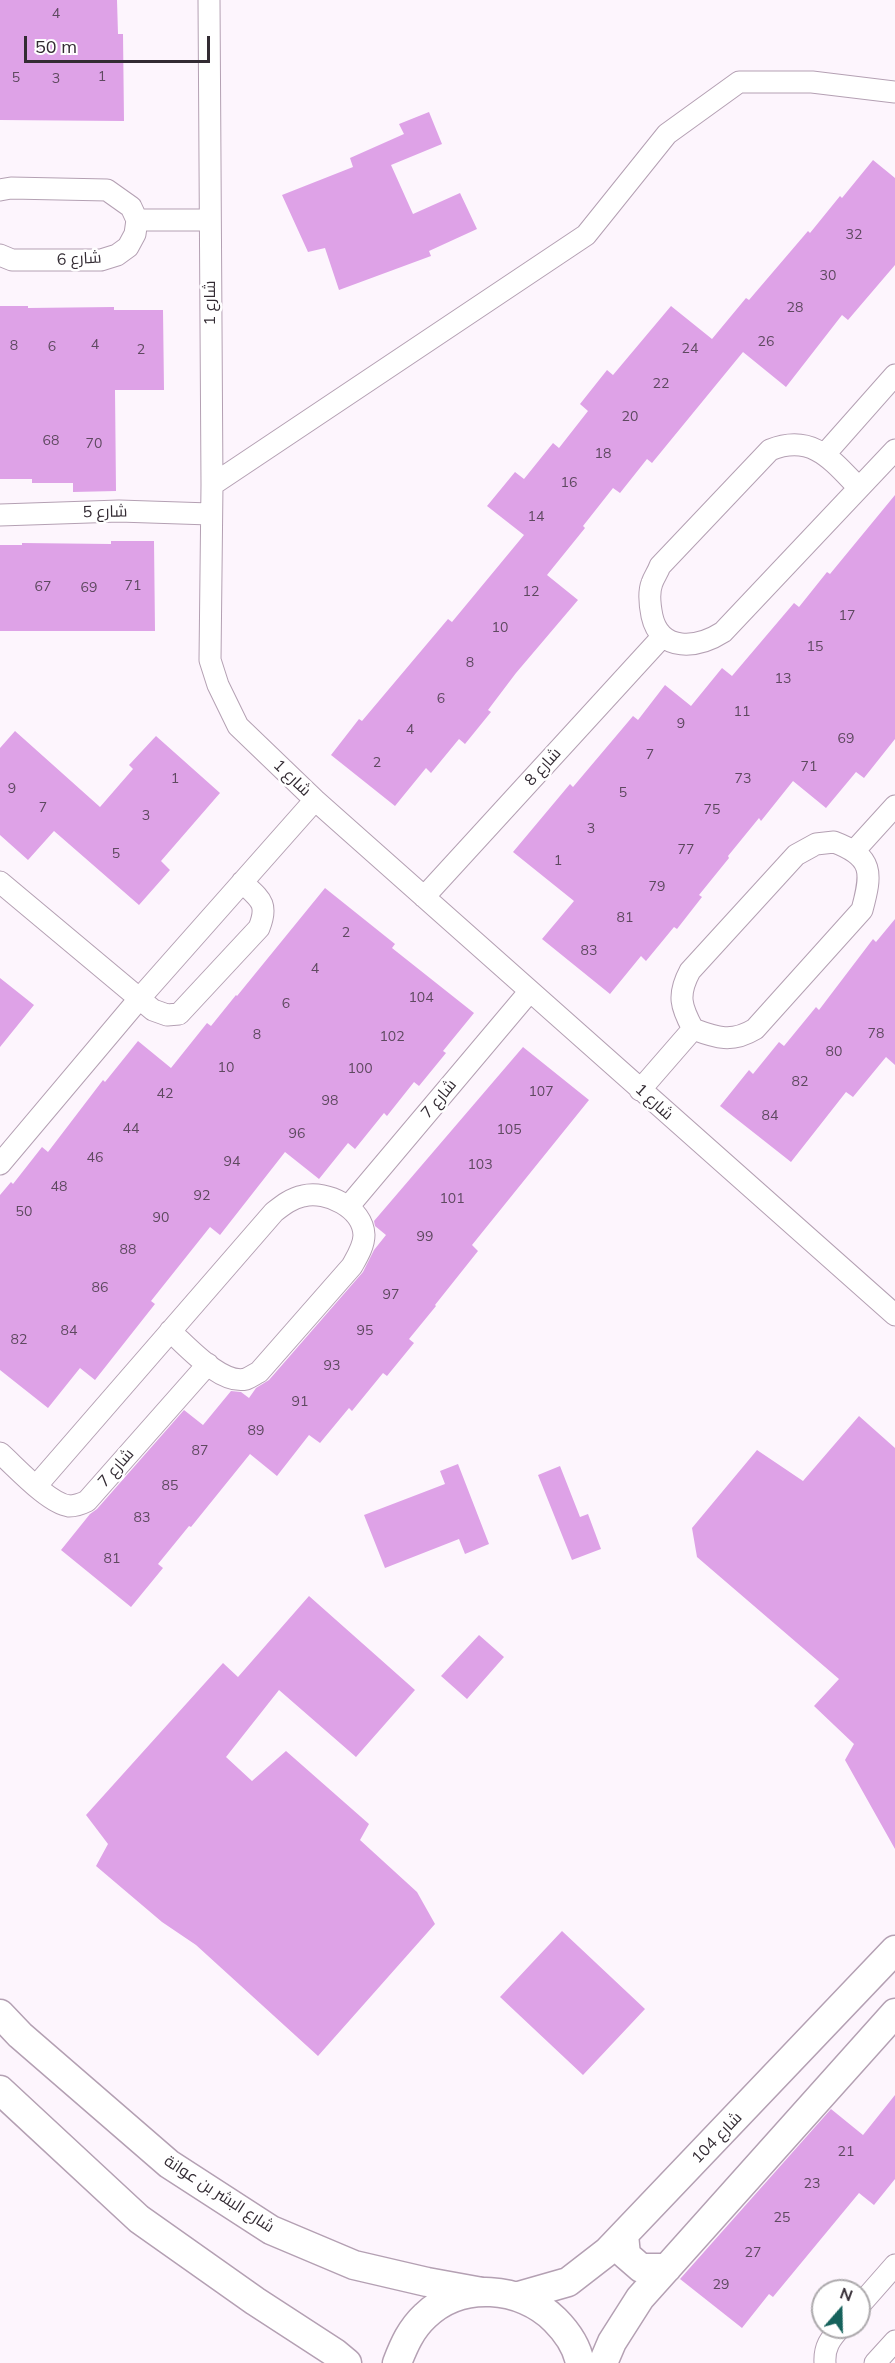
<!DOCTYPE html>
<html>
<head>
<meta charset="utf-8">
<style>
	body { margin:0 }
	#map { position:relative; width:895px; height:2363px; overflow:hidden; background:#fdf5fd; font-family:Mulish,sans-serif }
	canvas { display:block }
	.north { position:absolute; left:811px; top:2279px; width:60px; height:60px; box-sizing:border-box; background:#fff; border:2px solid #adaaad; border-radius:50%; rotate:20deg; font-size:16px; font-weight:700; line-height:24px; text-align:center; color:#332b33 }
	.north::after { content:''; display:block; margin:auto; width:21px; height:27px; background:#16625c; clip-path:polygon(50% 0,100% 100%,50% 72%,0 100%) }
	.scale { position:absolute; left:24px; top:36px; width:186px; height:27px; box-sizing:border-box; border:3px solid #332b33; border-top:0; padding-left:8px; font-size:18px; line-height:21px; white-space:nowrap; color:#332b33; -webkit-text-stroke:4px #fff; paint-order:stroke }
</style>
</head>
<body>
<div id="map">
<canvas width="895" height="2363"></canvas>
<div class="north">N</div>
<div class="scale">50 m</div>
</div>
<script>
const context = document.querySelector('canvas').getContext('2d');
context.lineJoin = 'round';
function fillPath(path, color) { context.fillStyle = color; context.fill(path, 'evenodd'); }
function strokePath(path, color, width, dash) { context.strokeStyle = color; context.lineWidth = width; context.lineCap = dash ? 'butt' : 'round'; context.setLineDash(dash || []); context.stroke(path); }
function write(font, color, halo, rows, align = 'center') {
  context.font = font + ' Mulish,Cairo,sans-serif'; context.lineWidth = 5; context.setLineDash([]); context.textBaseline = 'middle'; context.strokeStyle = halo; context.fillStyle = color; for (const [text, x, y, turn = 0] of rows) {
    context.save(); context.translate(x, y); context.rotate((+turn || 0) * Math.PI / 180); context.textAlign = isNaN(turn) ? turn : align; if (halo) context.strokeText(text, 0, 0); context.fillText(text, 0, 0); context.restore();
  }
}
fillPath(new Path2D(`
	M0,0H117L118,34H123L124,121L0,120Z
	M429,112L442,144L391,165L413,214L460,193L477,229L429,251L431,256L339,290L325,248L308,252L282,195L353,167L350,158L404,134L399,124Z
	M873,160L895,178V265L848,320L842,315L786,387L743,352L652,463L647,459L620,493L613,488L583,526L585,528L547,575L578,600L516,673L488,710L491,712L465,744L459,739L431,773L426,768L395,806L331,755L359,719L362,721L448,619L452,622L524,535L487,506L515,472L524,479L553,443L559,448L588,411L580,404L607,370L613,375L671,306L712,339L746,298L749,300L808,231L810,233L840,196L842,198Z
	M0,306H28V308L114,307V310H163L164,390H115L116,491L73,492V483H32V479H0Z
	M895,495V739L864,778L856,772L826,808L793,781L761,821L759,818L728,856L729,858L699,895L702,897L677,929L674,927L646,961L641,956L610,994L542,939L574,901L513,852L570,784L573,787L633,716L638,720L665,685L691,706L722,668L732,676L794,603L799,607L827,572L830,574Z
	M111,541H154L155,631H0V545H22V543L111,544Z
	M15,731L100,807L133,769L129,765L156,736L220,793L161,861L170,870L139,905L54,831L28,860L0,835V748Z
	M325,888L395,944L392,948L474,1013L443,1051L446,1053L419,1086L414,1082L387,1116L384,1113L355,1149L348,1143L319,1179L285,1152L220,1235L210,1227L151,1301L155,1304L95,1380L80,1368L48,1408L0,1370V1195L11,1182L13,1184L42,1147L48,1152L103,1080L105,1082L138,1041L171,1068L207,1023L211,1026L236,995L237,996Z
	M895,919V1065L886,1057L853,1097L846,1092L791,1162L720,1106L749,1070L753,1074L779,1042L784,1046L816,1007L819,1010L873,939L876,942Z
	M0,978L34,1005L0,1047Z
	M523,1047L589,1100L472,1245L478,1251L435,1305L436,1306L409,1339L414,1343L387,1376L383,1373L352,1411L349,1408L320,1443L309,1435L277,1476L250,1454L191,1527L189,1526L158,1564L163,1568L131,1607L61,1550L90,1514L97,1509L184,1410L203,1425L231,1391L241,1392L249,1398L256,1388L269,1380L363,1272L374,1250L386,1235L375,1226L374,1221Z
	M859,1416L895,1448V1849L845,1760L854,1744L814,1706L839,1679L697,1557L692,1528L757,1450L803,1481Z
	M458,1464L489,1544L465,1554L459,1539L385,1568L364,1515L445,1484L440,1471Z
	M560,1466L580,1517L588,1514L601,1549L572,1560L538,1475Z
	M309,1596L415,1690L356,1757L279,1690L226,1757L252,1781L286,1751L369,1824L360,1840L417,1892L435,1924L318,2056L196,1945L162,1922L96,1866L108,1844L86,1815L223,1663L238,1677Z
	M479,1635L504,1657L467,1699L441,1676Z
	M562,1931L645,2009L583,2075L500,1997Z
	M895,2095V2179L874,2205L859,2193L773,2297L769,2294L742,2328L680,2279L831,2109L863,2135Z`), '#dea2e7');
const street = new Path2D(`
	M209,0L212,485L210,660L218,685L238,726L315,800L895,1315
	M0,190L11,188L107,190L131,207L137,220L135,234L128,247L117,255L101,260H12L0,255
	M137,220H209
	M825,454L895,375
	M212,485L586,235L667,134L739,82H812L895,92
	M859,488C832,460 812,433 770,450L660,566C658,572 654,577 652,583C648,593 650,606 652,616C660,653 698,648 723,632L895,450
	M0,515L119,511L210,514
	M834,842C874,857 872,873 862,910L755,1029C732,1043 717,1038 693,1029C681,1007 677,995 690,971L796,855L816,844Z
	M855,850L895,806
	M0,882L153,1010L167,1015L179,1014L259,928C269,903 260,899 242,882
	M424,897L662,637
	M640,1090L693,1029
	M0,1164L139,999L315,800
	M348,1207L530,991
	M0,1453C16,1467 48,1503 69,1506C76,1506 81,1504 87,1501L208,1364
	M37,1485L274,1212C283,1205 292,1198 303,1196C327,1190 363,1208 364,1235C364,1246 357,1257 352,1266L259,1372C255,1374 251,1377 246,1379C221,1385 187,1346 170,1331
	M859,2306L895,2265
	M825,2363C824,2347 830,2339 841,2327
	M875,2363L895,2341`);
const secondary = new Path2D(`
	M0,2014L20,2035L169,2164L271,2230L354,2265L427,2282L482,2292
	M0,2090L139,2219L255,2301L335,2353L347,2363
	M624,2235L626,2255L641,2268H667
	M519,2296L568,2282L608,2251L895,1950
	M397,2363C404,2345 411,2329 425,2316C461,2281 521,2286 555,2320C566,2331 577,2347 580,2363
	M603,2363L612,2342L640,2298L895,2013`);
strokePath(street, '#b4a0b3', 23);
strokePath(secondary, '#b4a0b3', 31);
strokePath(street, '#fff', 21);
strokePath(secondary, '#fff', 28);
write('14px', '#5e4960', null, [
	["4",56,14],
	["1",102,77],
	["5",16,78],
	["3",56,79],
	["32",854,235],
	["30",828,276],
	["28",795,308],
	["26",766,342],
	["4",95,345],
	["8",14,346],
	["6",52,347],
	["24",690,349],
	["2",141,350],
	["22",661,384],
	["20",630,417],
	["68",51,441],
	["70",94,444],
	["18",603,454],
	["16",569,483],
	["14",536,517],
	["71",133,586],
	["67",43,587],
	["69",89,588],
	["12",531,592],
	["17",847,616],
	["10",500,628],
	["15",815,647],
	["8",470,663],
	["13",783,679],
	["6",441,699],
	["11",742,712],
	["9",681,724],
	["4",410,730],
	["69",846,739],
	["7",650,755],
	["2",377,763],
	["71",809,767],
	["1",175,779],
	["73",743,779],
	["9",12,789],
	["5",623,793],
	["7",43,808],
	["75",712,810],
	["3",146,816],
	["3",591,829],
	["77",686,850],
	["5",116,854],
	["1",558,861],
	["79",657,887],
	["81",625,918],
	["2",346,933],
	["83",589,951],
	["4",315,969],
	["104",421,998],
	["6",286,1004],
	["78",876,1034],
	["8",257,1035],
	["102",392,1037],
	["80",834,1052],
	["10",226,1068],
	["100",360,1069],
	["82",800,1082],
	["107",541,1092],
	["42",165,1094],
	["98",330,1101],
	["84",770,1116],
	["44",131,1129],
	["105",509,1130],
	["96",297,1134],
	["46",95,1158],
	["94",232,1162],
	["103",480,1165],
	["48",59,1187],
	["92",202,1196],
	["101",452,1199],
	["50",24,1212],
	["90",161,1218],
	["99",425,1237],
	["88",128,1250],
	["86",100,1288],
	["97",391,1295],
	["84",69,1331],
	["95",365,1331],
	["82",19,1340],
	["93",332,1366],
	["91",300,1402],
	["89",256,1431],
	["87",200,1451],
	["85",170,1486],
	["83",142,1518],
	["81",112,1559],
	["21",846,2152],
	["23",812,2184],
	["25",782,2218],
	["27",753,2253],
	["29",721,2285]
]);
write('16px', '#332b33', '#fff', [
	["شارع 6",79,259,-3],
	["شارع 1",210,303,-90],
	["شارع 5",105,512,-1],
	["شارع 8",543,767,-48],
	["شارع 1",292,778,44],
	["شارع 7",439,1099,-50],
	["شارع 1",654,1102,42],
	["شارع 7",116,1468,-49],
	["شارع 104",717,2138,-46],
	["شارع البشر بن عوانة",219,2194,33]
]);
</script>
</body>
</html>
